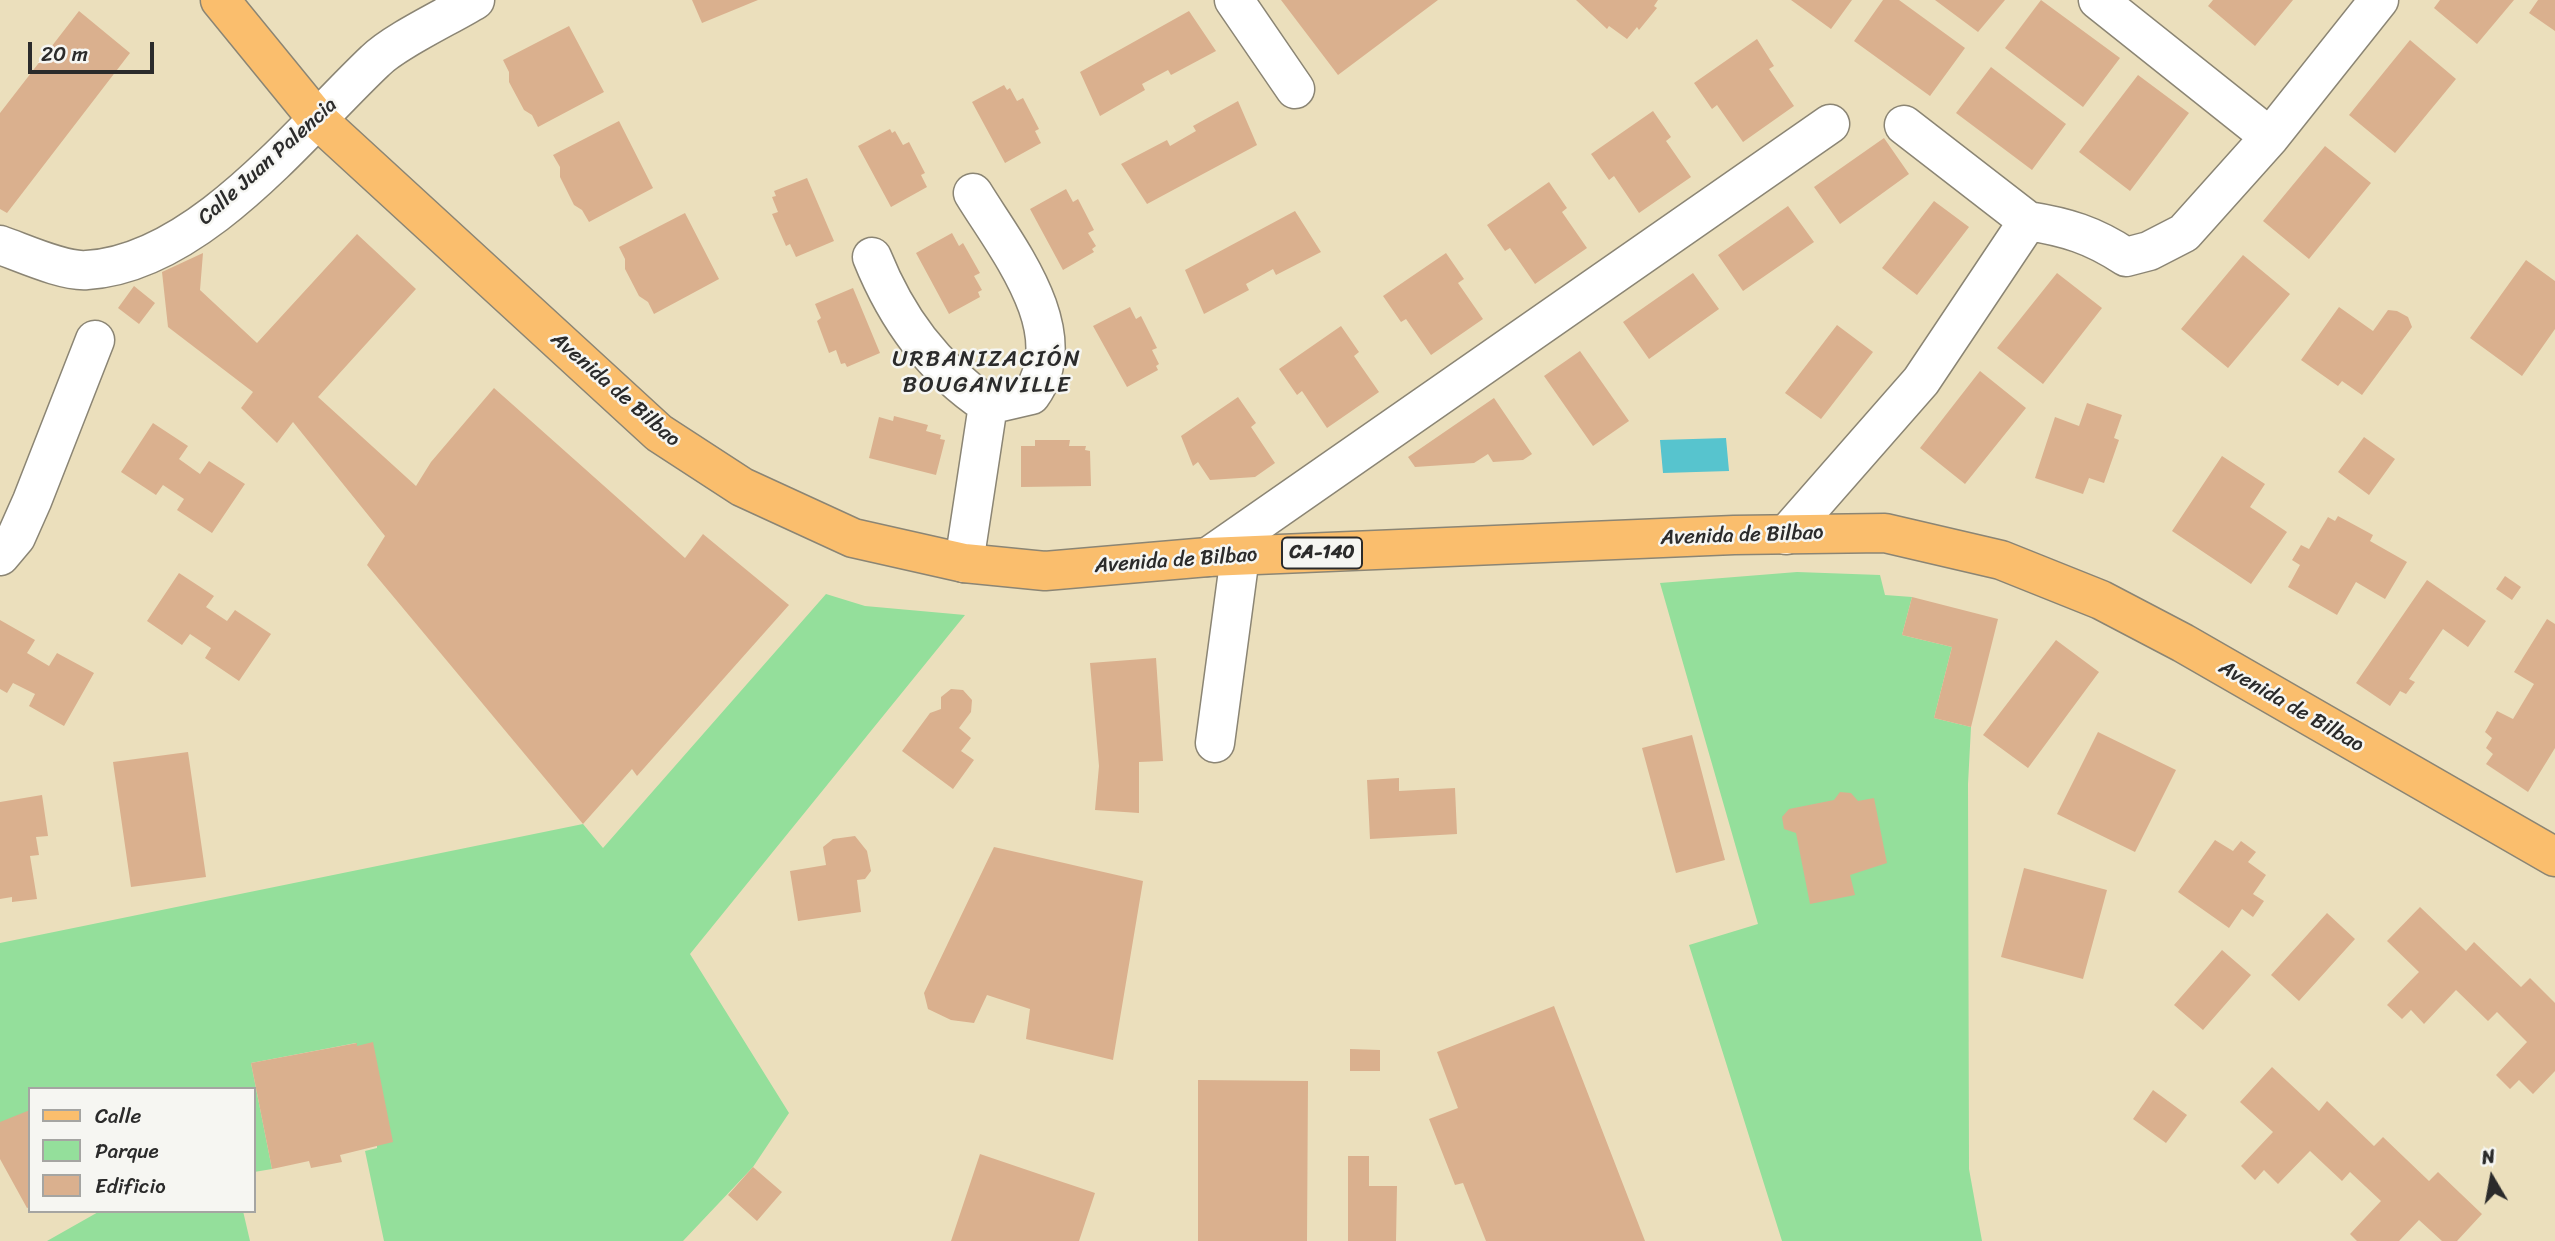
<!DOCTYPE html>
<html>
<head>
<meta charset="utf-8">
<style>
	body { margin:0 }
	#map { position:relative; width:2555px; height:1241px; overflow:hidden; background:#ebdfbc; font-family:Sriracha,sans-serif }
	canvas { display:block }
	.legend { position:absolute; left:28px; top:1087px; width:228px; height:126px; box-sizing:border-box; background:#f6f6f2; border:2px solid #a5a5a2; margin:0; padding:9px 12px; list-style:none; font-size:21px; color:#2b2b2b }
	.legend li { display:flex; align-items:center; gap:14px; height:35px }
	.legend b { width:35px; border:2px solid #a5a5a2 }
	.north { position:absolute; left:2457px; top:1143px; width:70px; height:70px; -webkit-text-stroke:5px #f6f6f2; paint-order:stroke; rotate:350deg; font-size:19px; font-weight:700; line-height:28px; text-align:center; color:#2b2b2b }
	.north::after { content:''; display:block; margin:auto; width:24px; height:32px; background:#2b2b2b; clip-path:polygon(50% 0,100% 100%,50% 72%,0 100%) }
	.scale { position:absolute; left:28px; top:42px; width:126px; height:32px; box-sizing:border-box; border:4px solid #2b2b2b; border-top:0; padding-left:9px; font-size:21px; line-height:24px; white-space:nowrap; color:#2b2b2b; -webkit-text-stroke:5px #f6f6f2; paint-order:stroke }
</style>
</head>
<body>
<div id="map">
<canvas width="2555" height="1241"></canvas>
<ul class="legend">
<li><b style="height:9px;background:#fabe6d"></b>Calle</li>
<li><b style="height:19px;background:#94df9b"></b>Parque</li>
<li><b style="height:19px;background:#dab08e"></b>Edificio</li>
</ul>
<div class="north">N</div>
<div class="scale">20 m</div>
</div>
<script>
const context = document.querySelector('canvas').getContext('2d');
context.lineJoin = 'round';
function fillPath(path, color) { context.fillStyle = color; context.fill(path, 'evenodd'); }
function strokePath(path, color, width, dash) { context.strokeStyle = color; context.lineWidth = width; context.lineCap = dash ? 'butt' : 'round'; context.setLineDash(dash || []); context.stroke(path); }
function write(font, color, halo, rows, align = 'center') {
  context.font = font + ' Sriracha,sans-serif'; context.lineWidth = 5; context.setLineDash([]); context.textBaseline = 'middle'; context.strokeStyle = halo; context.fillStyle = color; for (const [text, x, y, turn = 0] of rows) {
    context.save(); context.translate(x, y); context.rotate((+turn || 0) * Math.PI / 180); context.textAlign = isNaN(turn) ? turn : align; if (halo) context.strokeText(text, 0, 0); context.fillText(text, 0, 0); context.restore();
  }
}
fillPath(new Path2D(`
	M1797,572L1880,575L1885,595L1912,597L1902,635L1952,647L1934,718L1971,727L1968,784L1969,1169L1982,1241H1782L1689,945L1758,924L1660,583Z
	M826,594L865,606L965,615L690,954L789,1113L753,1167L683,1241H384L365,1151L377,1148V1145L356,1043L251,1063L272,1169L254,1172V1089H30V1111L0,1123V943L583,824L603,848Z
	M100,1211H243L250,1241H47Z`), '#94df9b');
fillPath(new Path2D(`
	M1726,438L1729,471L1663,473L1660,440Z`), '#57c4ce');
fillPath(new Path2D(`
	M692,0H758L702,23Z
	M1281,0H1438L1338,75Z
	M1576,0H1658L1654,6L1657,8L1639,30L1637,27L1627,39L1609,26L1607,29Z
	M1791,0H1852L1831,29Z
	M1883,0H1899L1965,48L1930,96L1854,41Z
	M1935,0H2005L1978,32Z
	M2041,0L2120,58L2083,107L2005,48Z
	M2213,0H2293L2255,46L2208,6Z
	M2440,0H2514L2477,44L2434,8Z
	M2538,0H2555V31L2529,13Z
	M79,11L130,53L7,213L0,209V113Z
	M1189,11L1216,51L1171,75L1168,70L1142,84L1145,90L1100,116L1080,72Z
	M569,26L604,92L538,127L532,115L524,110L509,82V72L503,60Z
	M1757,39L1774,66L1769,69L1794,106L1743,142L1717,105L1712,109L1694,83Z
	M2410,40L2456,79L2395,153L2349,115Z
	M1991,67L2066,124L2032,170L1956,113Z
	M2138,75L2189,113L2130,191L2079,152Z
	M1004,85L1007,90L1010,88L1017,101L1023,98L1039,129L1035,131L1041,143L1005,163L972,102Z
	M1238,101L1257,145L1147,204L1121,164L1167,140L1170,146L1196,131L1193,126Z
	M1653,111L1671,137L1666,141L1691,177L1639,213L1614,176L1609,180L1591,154Z
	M619,121L653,188L589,222L582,210L574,205L560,177V167L553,155Z
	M890,129L892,133L895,131L903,145L909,142L925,173L921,175L927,187L891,207L858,146Z
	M1884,138L1909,174L1840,224L1814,187Z
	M2325,146L2371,183L2309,259L2263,221Z
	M807,178L834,241L796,257L790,244L786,246L772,214L778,212L772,197L776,196L774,191Z
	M1549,182L1567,208L1562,212L1587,248L1535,284L1510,248L1505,251L1487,225Z
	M1066,189L1073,202L1078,199L1094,230L1088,233L1096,246L1092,249L1094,252L1063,270L1030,209Z
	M1934,201L1969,227L1917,295L1882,268Z
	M1788,206L1814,242L1743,291L1718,255Z
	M1295,211L1321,252L1276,275L1273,269L1246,284L1249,290L1204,314L1185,270Z
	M685,213L719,279L654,314L648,302L639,296L625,269V259L619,247Z
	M952,233L959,246L963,243L980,273L974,276L982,290L978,292L980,297L949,314L916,253Z
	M357,234L416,289L318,397L416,486L431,462L494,388L685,558L703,534L789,605L637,776L632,769L583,824L367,565L385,536L293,422L277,443L241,408L253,392L168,327L162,272L203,253L200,290L257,343Z
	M1446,253L1464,279L1458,283L1483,319L1431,355L1406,319L1401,322L1383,296Z
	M2243,255L2290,294L2228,368L2181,329Z
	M2526,260L2555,281V329L2522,376L2470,338Z
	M1693,273L1719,309L1649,359L1623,322Z
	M2057,273L2102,308L2043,384L1997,348Z
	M134,286L155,303L139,324L118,308Z
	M853,288L880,353L847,367L845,363L841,364L836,350L829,353L817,321L821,318L815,304Z
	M1130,307L1136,319L1141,316L1157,348L1152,350L1159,364L1156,366L1158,370L1127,387L1093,326Z
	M2339,307L2373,331L2388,310L2397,311L2408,317L2412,327L2362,395L2342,381L2338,386L2301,360Z
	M1837,325L1873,352L1821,419L1785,393Z
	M1341,326L1359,352L1354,356L1379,392L1327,428L1302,391L1297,395L1279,369Z
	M1580,351L1629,421L1593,446L1544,376Z
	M1980,371L2026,408L1965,484L1920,448Z
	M1238,397L1256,423L1251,427L1275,463L1255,477L1210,480L1198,462L1193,466L1181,436Z
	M1494,398L1532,454L1523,460L1493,462L1488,454L1474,463L1415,467L1408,457Z
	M2087,403L2122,415L2114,438L2119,440L2104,483L2089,478L2083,494L2035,478L2055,417L2079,426Z
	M894,416L928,425L926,431L941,435L940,439L945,440L936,475L869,458L879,417L893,421Z
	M153,423L188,446L179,459L200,474L209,461L245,484L212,533L177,510L184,499L163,485L156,495L121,472Z
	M2364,437L2395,459L2369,495L2338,472Z
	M1035,440H1070L1069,446H1086L1085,450L1090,451L1091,486L1021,487V446H1035Z
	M2222,456L2265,484L2250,507L2287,532L2251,584L2172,531Z
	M2338,516L2373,535L2370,541L2407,562L2385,599L2356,582L2337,615L2288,587L2300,565L2292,560L2301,545L2309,549L2328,517L2335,521Z
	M179,573L214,596L206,607L227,621L235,610L271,634L239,681L205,658L211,648L190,634L182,645L147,621Z
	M2505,576L2521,587L2512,600L2496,589Z
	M2427,580L2486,621L2468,647L2443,629L2409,679L2415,682L2406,694L2400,691L2390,706L2356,683Z
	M1912,597L1998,619L1971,727L1934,718L1952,647L1902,635Z
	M2547,619L2555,624V748L2528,792L2486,764L2493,754L2486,748L2492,738L2485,732L2497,711L2513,719L2534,684L2514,672Z
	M0,620L35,640L27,653L49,666L57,653L94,673L64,726L29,706L35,694L13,683L7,693L0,689Z
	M2056,640L2099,672L2028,768L1983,735Z
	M1156,658L1163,761L1139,762V813L1095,810L1099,766L1090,663Z
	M951,689L963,690L972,700L971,712L959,728L971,738L961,751L974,760L953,789L902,751L930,713L941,709V697Z
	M2098,732L2176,770L2135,852L2057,814Z
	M1692,735L1725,860L1676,873L1642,748Z
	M188,752L206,877L131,887L113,762Z
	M1399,778V791L1455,788L1457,834L1370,839L1367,780Z
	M1840,792L1851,793L1858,801L1874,798L1887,863L1850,875L1855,895L1810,904L1796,833L1784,829L1782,817L1789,809L1834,800Z
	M42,795L48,836L36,837L39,855L30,856L37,899L12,902V897L0,899V802Z
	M855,836L867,851L871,871L865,879L857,880L861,912L798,921L790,871L826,865L823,847L833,839Z
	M2215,840L2233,851L2241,841L2256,852L2248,862L2266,875L2253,894L2264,901L2253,917L2242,909L2229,928L2178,892Z
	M994,847L1143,881L1113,1060L1026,1039L1030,1009L987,995L974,1023L951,1020L928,1009L924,993Z
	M2024,868L2107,890L2083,979L2001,957Z
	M2420,907L2466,951L2474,942L2521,987L2530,978L2555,1003V1071L2533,1094L2519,1080L2510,1089L2496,1075L2527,1042L2497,1012L2488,1021L2456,990L2424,1024L2411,1010L2402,1019L2387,1005L2419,972L2387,941Z
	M2327,913L2355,939L2299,1001L2271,975Z
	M2222,950L2251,975L2203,1030L2174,1005Z
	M1554,1006L1645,1241H1486L1463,1183L1455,1185L1429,1119L1458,1108L1437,1052Z
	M373,1042L393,1142L340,1155L342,1162L311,1168L309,1161L272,1169L251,1063L357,1043V1046Z
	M1350,1049L1380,1050V1071H1350Z
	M2272,1067L2319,1111L2327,1101L2374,1146L2383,1137L2429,1181L2438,1172L2482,1214L2457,1241H2442L2419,1220L2399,1241H2357L2350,1234L2381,1201L2350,1172L2342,1181L2310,1151L2278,1184L2264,1170L2255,1180L2241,1166L2273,1132L2240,1102Z
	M1198,1080L1308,1081L1307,1241H1198Z
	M2153,1090L2187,1115L2166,1143L2133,1119Z
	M30,1110V1207L27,1208L0,1159V1122Z
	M980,1154L1095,1193L1079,1241H951Z
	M1348,1156H1369V1186H1397L1396,1241H1348Z
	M753,1167L782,1192L757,1221L728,1195Z`), '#dab08e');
const minor = new Path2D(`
	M1234,0L1295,89
	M2098,0L2270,137
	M1904,125L2028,221
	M0,245C23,253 64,272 87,270C199,263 299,133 375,61C395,41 449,16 475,0
	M872,257C897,319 933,368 988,405L1031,395C1076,332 1006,247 973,193
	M1786,535L1921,381L2028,221C2066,227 2093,235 2126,257L2149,251L2184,233L2270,137L2379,0
	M0,556L16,537L32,501L95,340
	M1208,557L1830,124
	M964,563L988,405
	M1215,743L1240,556`);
const major = new Path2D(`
	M220,0L318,120L659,433L742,487L853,538L964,563L1045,571L1208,557L1734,535L1885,533L2001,560L2101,600L2183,643L2555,857`);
strokePath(minor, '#8b8574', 41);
strokePath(major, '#8b8574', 41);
strokePath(minor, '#fff', 38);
strokePath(major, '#fabe6d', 38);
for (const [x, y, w] of [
	[1322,553,80]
]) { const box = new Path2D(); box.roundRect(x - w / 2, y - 15.5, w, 31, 5); context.fillStyle = '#f6f6f2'; context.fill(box); strokePath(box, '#2b2b2b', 2); }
write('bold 19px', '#2b2b2b', null, [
	["CA-140",1322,553]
]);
write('21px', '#2b2b2b', '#f6f6f2', [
	["Calle Juan Palencia",268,162,-42],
	["Avenida de Bilbao",615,390,41],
	["Avenida de Bilbao",1742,536,-2],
	["Avenida de Bilbao",1176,561,-4],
	["Avenida de Bilbao",2291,707,30]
]);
context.letterSpacing = '2px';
write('23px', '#2b2b2b', '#f6f6f2', [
	["URBANIZACIÓN",987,360],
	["BOUGANVILLE",987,386]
]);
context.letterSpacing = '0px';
</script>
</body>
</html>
